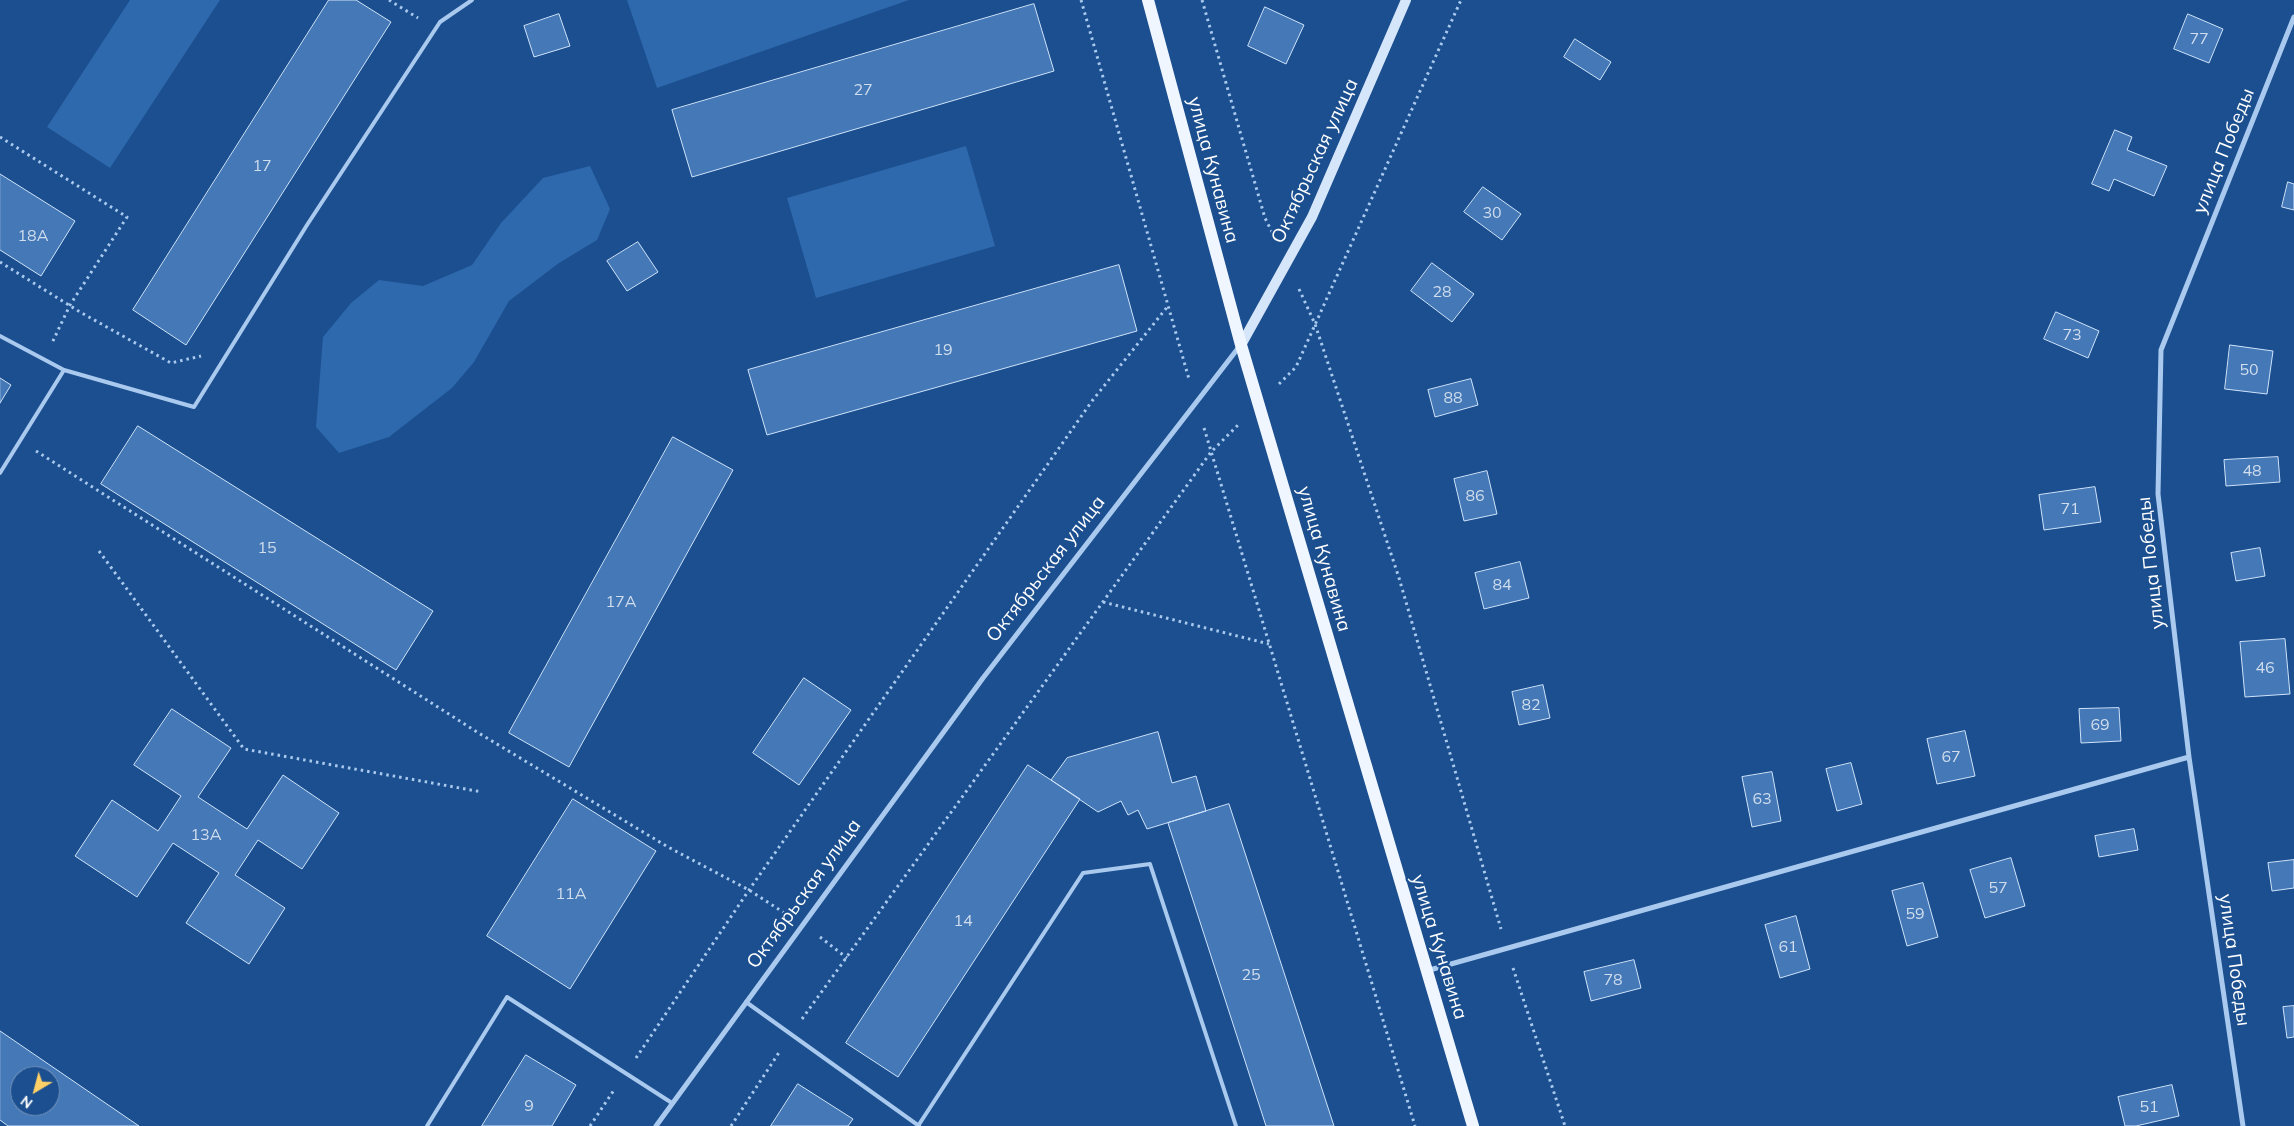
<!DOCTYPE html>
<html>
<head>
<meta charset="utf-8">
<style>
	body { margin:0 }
	#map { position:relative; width:2294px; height:1126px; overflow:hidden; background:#1b4f8f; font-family:Mulish,sans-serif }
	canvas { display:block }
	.north { position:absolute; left:10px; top:1066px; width:50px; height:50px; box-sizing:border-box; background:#1b4f8f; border:1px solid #7695bc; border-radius:50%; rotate:217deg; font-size:14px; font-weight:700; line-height:20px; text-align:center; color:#fff }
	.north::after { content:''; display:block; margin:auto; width:18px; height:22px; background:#ffd166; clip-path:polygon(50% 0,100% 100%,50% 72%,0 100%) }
</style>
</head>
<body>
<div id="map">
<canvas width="2294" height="1126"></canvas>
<div class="north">N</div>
</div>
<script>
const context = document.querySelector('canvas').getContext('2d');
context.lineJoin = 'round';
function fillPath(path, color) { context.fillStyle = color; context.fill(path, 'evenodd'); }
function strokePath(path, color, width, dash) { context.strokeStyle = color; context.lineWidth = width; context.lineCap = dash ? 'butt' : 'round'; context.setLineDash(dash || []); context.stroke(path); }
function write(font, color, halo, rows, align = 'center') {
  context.font = font + ' Mulish,sans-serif'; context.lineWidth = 4.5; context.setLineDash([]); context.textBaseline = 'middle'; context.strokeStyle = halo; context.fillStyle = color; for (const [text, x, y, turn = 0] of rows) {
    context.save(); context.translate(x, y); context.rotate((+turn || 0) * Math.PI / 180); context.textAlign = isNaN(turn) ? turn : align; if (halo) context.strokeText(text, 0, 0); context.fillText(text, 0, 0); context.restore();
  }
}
fillPath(new Path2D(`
	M130,0H220L110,168L47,127Z
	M627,0H909L657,88Z
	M966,146L995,246L816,298L787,198Z
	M590,166L610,209L597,240L559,263L509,301L474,362L452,388L389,437L339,453L316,427L323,337L351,303L379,280L423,286L472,265L501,223L543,178Z`), '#2e69ad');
const building = new Path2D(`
	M329,0H356L391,22L186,345L133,310Z
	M1034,4L1054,71L692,177L672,110Z
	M1265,7L1304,25L1286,64L1248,46Z
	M559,14L570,46L534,57L524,26Z
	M2188,14L2223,29L2209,63L2174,49Z
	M1575,39L1611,62L1600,80L1564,57Z
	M2115,130L2132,137L2127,150L2167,166L2154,196L2114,179L2109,191L2092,184Z
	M0,174L75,221L41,276L0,250Z
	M2288,182L2294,184V210L2282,207Z
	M1483,187L1521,214L1502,240L1464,212Z
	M638,242L658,272L627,291L607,261Z
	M1432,263L1474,294L1452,322L1411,291Z
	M1119,265L1137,331L767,435L748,370Z
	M2056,312L2099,331L2088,358L2044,339Z
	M2230,345L2273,351L2267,394L2225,389Z
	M0,378L11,385L0,403Z
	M1471,379L1478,405L1435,417L1428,390Z
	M138,426L433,611L396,670L101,484Z
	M673,437L733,470L569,767L509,733Z
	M2278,457L2280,482L2226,486L2224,460Z
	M1487,471L1497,514L1464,521L1454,479Z
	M2095,487L2101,522L2044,530L2039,495Z
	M2260,548L2265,576L2236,581L2231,553Z
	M1520,562L1529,598L1484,609L1475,573Z
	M2285,639L2290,694L2245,697L2240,642Z
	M804,678L851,710L799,785L753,753Z
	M1543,685L1550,718L1519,725L1512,692Z
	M2119,708L2121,741L2081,743L2079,709Z
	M172,709L231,748L198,797L247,829L283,775L339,813L302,869L258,840L235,875L285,908L249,964L186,923L219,873L173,843L137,897L75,856L112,800L158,831L181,796L134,765Z
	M1965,731L1975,776L1937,784L1927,739Z
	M1158,732L1172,783L1196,776L1206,811L1147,829L1138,810L1128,815L1121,801L1098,812L1051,780L1067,758Z
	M1851,763L1862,804L1837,811L1826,769Z
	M1028,765L1080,799L898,1077L846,1043Z
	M1772,772L1781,821L1752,827L1742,777Z
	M573,799L656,851L570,989L487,936Z
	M1229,804L1334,1126H1266L1168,823Z
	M2134,829L2138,850L2099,857L2095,836Z
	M2011,858L2025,906L1985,918L1970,870Z
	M2294,860V888L2272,891L2268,863Z
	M1923,883L1938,937L1907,946L1892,891Z
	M1796,916L1810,969L1780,978L1765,925Z
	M1634,960L1641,988L1591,1001L1584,972Z
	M2294,1006V1037L2287,1038L2283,1007Z
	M0,1031L139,1126H8L0,1120ZM20,1076H50V1106H20Z
	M526,1055L576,1085L552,1126H482Z
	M798,1084L853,1119L848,1126H771Z
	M2172,1085L2179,1116L2136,1126H2125L2118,1097Z`);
fillPath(building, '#4478b7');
strokePath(building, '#cfe3fa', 1);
strokePath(new Path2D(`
	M389,0L418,18
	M1081,0L1189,379
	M1202,0L1265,218L1275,238
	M0,137L127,217L70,305L52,343
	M0,262L80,312L171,363L201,356
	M1299,289L1315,324L1399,578L1501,929
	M1279,384L1296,367L1461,0
	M1204,428L1415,1126
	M36,451L477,732L668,847L749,890L786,914
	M99,551L244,749L482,792
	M1103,602L1269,644
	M820,937L847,958
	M1513,968L1565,1126
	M802,1019L1211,452L1239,424
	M636,1058L749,890L1092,401L1168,306
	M590,1126L614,1090
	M731,1126L780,1051`), '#a9c9ee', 3, [2.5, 4]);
strokePath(new Path2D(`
	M0,336L64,370
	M0,473L64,370L194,407L307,225L440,22L472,0
	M746,1002L919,1126
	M427,1126L507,997L672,1103
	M918,1126L1083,873L1150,864L1236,1126`), '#a9c9ee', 4);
strokePath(new Path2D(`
	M1426,971L2189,757
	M656,1126L983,678L1239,347
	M2243,1126L2189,757L2158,494L2161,350L2294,17`), '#a9c9ee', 5);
strokePath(new Path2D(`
	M1241,345L1312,217L1406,0`), '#d6e6fa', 10);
strokePath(new Path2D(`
	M1148,0L1241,345L1473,1126`), '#f0f6ff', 12);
write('16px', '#d0dded', null, [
	["77",2199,39],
	["27",863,90],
	["17",262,166],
	["30",1492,213],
	["18А",33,236],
	["28",1442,292],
	["73",2072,335],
	["19",943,350],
	["50",2249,370],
	["88",1453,398],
	["48",2252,471],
	["86",1475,496],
	["71",2070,509],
	["15",267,548],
	["84",1502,585],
	["17А",621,602],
	["46",2265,668],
	["82",1531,705],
	["69",2100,725],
	["67",1951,757],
	["63",1762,799],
	["13А",206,835],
	["57",1998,888],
	["11А",571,894],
	["59",1915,914],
	["14",963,921],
	["61",1788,947],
	["25",1251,975],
	["78",1613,980],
	["9",529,1106],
	["51",2149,1107]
]);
write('19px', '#fff', '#1b4f8f', [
	["улица Победы",2224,151,-68],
	["Октябрьская улица",1315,161,-65],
	["улица Кунавина",1213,170,75],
	["улица Кунавина",1324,559,74],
	["улица Победы",2151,563,-96],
	["Октябрьская улица",1046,569,-52],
	["Октябрьская улица",804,894,-54],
	["улица Кунавина",1439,947,73],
	["улица Победы",2234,960,82]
]);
</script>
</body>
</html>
